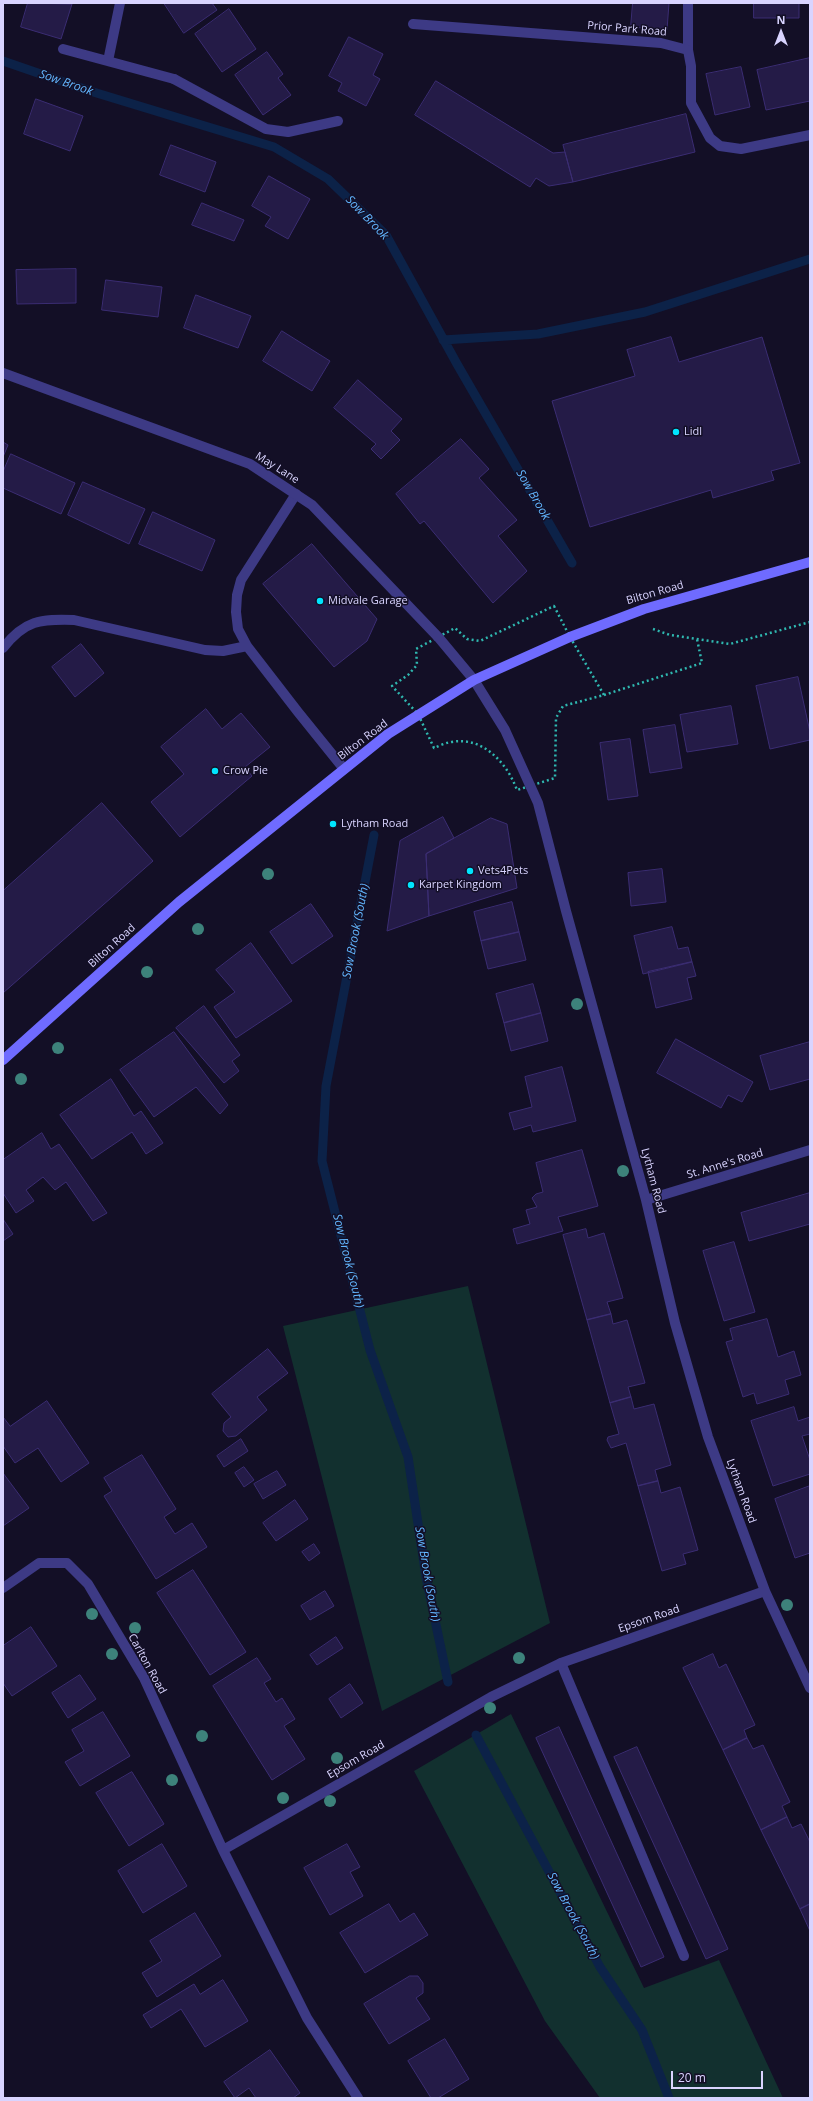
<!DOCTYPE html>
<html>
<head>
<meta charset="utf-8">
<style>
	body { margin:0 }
	#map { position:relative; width:813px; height:2101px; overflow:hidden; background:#130f26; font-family:"Open Sans",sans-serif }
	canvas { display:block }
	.frame { position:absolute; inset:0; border:4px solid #d9d4ff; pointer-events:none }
	.north { position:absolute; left:761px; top:12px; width:40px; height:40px; -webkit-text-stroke:3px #130f26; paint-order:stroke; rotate:0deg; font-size:11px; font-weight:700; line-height:16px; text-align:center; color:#d9d4ff }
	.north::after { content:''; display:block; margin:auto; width:14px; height:18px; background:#d9d4ff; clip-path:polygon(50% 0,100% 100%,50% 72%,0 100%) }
	.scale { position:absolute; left:671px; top:2071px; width:92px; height:18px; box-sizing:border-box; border:2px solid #d9d4ff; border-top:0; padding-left:5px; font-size:12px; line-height:14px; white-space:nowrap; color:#d9d4ff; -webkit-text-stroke:3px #130f26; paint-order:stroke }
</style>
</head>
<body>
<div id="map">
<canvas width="813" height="2101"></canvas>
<div class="frame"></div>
<div class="north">N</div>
<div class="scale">20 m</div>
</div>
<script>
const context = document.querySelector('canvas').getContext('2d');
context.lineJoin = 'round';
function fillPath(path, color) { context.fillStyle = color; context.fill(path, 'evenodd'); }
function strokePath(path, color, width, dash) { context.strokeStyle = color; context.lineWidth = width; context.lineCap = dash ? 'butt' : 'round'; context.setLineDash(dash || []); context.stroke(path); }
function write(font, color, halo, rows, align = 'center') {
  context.font = font + ' "Open Sans",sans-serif'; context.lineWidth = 3; context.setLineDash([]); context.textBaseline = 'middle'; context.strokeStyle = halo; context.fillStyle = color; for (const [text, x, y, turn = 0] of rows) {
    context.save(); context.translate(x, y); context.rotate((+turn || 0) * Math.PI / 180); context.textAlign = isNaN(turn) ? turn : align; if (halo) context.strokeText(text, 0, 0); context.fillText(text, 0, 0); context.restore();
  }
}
fillPath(new Path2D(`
	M468,1286L550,1623L382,1711L283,1326Z
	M511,1714L644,1988L719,1960L783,2098H600L545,2021L414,1771Z`), '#12302f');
strokePath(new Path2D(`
	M3,61L90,91L274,147L328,179L386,235L457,364L572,563
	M443,340L538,334L645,312L810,259
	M374,835L326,1086L322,1161L370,1350L408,1457L426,1577L448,1682
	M476,1735L600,1967L642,2030L669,2098`), '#0c2248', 9);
const building = new Path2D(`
	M28,3L72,4L61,39L21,27Z
	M164,3H212L217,10L184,33Z
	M633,3H669L667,30L631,27Z
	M754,3H799V18H754Z
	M229,9L256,49L222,72L195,34Z
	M349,37L383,54L373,75L380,79L366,106L338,91L342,83L329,76Z
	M267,52L283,74L278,78L291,95L263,115L235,75Z
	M810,58V101L766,110L757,70Z
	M741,67L750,107L715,115L706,74Z
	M436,81L553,153L565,152L573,182L549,186L536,178L530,187L415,115Z
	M36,99L83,116L70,151L24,134Z
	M686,114L695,152L573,182L563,145Z
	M171,145L216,162L205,192L160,175Z
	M269,176L310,199L288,239L265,226L271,217L252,206Z
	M202,203L244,220L234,241L192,225Z
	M76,269V303L17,304L16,270Z
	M106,280L162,287L158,317L102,310Z
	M196,295L251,316L238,348L184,328Z
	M282,331L330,361L312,391L263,361Z
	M671,337L679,362L762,337L800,463L771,471L774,480L713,498L711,490L590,527L552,401L635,376L627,350Z
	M358,380L402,419L391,431L400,440L381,459L371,449L376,444L334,408Z
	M461,439L489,469L479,478L517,520L498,536L527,571L493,603L424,521L420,524L396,494Z
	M3,442L8,445L3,457Z
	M11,454L75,483L61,514L3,488V472Z
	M83,482L145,509L129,544L68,515Z
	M153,512L215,540L202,571L139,544Z
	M312,544L377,619L367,641L334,667L263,584Z
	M81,644L104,673L75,697L52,667Z
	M798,677L810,732V740L770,749L756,686Z
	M731,706L738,744L687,752L680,715Z
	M206,709L222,729L241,713L270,747L245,767L252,776L180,837L151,802L184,774L161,747Z
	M675,725L682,768L650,773L643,730Z
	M630,739L638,796L608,800L600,743Z
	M102,803L153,861L3,993V891Z
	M443,817L454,838L426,854L429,916L387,931L400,841Z
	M491,818L507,824L517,888L429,916L426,854Z
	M662,869L666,902L631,906L628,873Z
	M512,902L519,932L481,941L474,912Z
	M311,904L333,936L292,964L270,932Z
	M672,927L678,949L688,947L692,962L643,974L634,936Z
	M519,932L526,960L488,969L481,941Z
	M251,943L292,1001L236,1038L214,1007L235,992L216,970Z
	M692,962L696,976L687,978L692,999L656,1008L648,972Z
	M533,984L541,1013L504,1023L496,994Z
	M204,1006L240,1055L232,1061L239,1071L224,1083L176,1028Z
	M541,1013L548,1041L511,1051L504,1023Z
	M174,1032L228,1105L220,1114L196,1087L154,1117L120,1070Z
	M676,1039L753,1082L742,1102L728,1095L721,1108L657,1073Z
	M810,1042V1079L770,1090L760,1056Z
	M562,1067L576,1121L533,1132L531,1125L514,1130L509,1113L532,1107L525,1077Z
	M111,1079L134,1116L141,1111L163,1143L146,1154L132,1132L92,1159L60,1115Z
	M42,1133L51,1149L59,1144L107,1213L93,1221L66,1182L55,1190L43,1177L26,1190L34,1201L16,1213L3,1193V1160Z
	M582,1150L598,1206L558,1217L563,1231L517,1244L513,1229L530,1224L526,1210L537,1207L532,1198L536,1194L543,1192L536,1163Z
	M810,1193V1224L749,1241L741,1213Z
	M3,1219L13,1234L3,1241Z
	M586,1229L588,1238L604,1233L623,1298L607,1302L611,1314L587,1320L563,1235Z
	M734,1242L755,1312L724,1321L703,1251Z
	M611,1314L613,1324L627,1320L645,1383L628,1387L631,1397L610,1403L587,1320Z
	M767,1319L778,1357L794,1351L801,1375L785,1380L789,1394L757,1404L754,1393L743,1397L726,1342L733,1340L730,1329Z
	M268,1349L288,1373L257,1397L267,1410L236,1436L228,1437L223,1431L224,1423L231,1417L212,1394Z
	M631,1397L634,1409L654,1404L671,1465L655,1470L658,1481L638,1486L626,1443L611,1448L607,1440L608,1437L619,1434L610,1403Z
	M47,1401L89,1463L61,1482L38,1448L15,1463L3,1446V1417L10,1426Z
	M794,1407L798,1421L810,1417V1434L802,1436L810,1460V1474L773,1486L751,1421Z
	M241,1439L248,1451L224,1467L217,1456Z
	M142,1455L176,1509L164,1517L175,1534L192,1523L207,1547L156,1579L104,1496L112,1491L104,1478Z
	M244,1467L254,1480L244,1487L235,1473Z
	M277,1471L286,1485L263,1499L254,1484Z
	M3,1473L29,1508L3,1526Z
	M658,1481L661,1493L680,1487L698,1550L683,1554L686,1564L662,1571L638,1486Z
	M810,1486V1553L795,1558L775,1499Z
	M295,1500L308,1519L276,1541L263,1523Z
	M314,1544L320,1553L309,1561L302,1552Z
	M193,1570L246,1652L210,1675L157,1593Z
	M325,1591L334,1606L310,1620L301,1606Z
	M31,1627L57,1666L12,1696L3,1683V1646Z
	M336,1637L343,1648L317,1665L310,1655Z
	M713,1654L719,1668L726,1664L755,1725L744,1730L747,1738L723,1750L683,1668Z
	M257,1658L271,1679L264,1683L276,1702L282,1698L295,1719L284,1726L305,1759L272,1780L213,1686Z
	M80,1675L96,1699L68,1718L52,1693Z
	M350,1684L363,1703L341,1718L329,1699Z
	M103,1712L130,1756L80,1786L65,1762L84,1751L72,1730Z
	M559,1727L664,1957L641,1967L536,1738Z
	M747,1738L753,1749L763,1745L790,1802L782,1806L787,1817L761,1830L723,1750Z
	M637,1747L728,1949L706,1959L614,1757Z
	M132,1772L164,1824L129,1846L96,1793Z
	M787,1817L792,1828L801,1824L810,1842V1904L800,1909L761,1830Z
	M162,1844L187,1886L143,1913L118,1871Z
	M347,1844L360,1867L350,1872L363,1896L330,1915L304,1868Z
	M389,1904L400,1922L414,1913L428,1935L365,1973L340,1933Z
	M810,1904V1931L800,1909Z
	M195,1913L221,1956L157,1997L142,1973L162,1961L150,1941Z
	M410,1976H418L423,1983V1993L416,1998L430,2019L389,2044L364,2004Z
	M223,1980L248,2021L205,2047L181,2009L151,2028L143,2015L194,1984L200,1994Z
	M445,2039L469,2079L438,2098H431L408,2061Z
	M270,2050L300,2093L293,2098H256L249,2088L235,2098L224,2082Z`);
fillPath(building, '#241b47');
strokePath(building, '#3b2d73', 1);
strokePath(new Path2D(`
	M554,606L570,637L604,695L563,706L556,718L555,778L517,790C507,763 483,736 451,742C445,743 439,746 434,748L418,714L392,686L408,675L417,665L416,649L455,628L467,639L480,641Z
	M653,629L670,635L730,644L810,622
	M604,695L702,663L697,639`), '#2fb8b0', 2.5, [2, 3]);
strokePath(new Path2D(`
	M688,3V50
	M174,79L266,129L288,132L338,121
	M296,494L241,580L237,595L236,612L238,629L247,646L298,712L344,769
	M3,648C25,620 40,619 74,620L205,650L223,651L247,646
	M561,1663L684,1956`), '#3d3a85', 10);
strokePath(new Path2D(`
	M413,24L661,43L688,50L691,66V103L710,138L720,146L741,149L810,135
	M63,49L174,79
	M108,61L120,3
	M3,373L250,464L312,505L439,638L474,680L505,730L538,803L566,911L646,1200L675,1323L708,1437L765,1591L810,1688
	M646,1200L810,1150
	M3,1588L39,1563H67L88,1584L144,1678L223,1850
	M358,2098L307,2018L223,1850L491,1697L561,1663L765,1591`), '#3d3a85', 10);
strokePath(new Path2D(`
	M3,1060L179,902L388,734L474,680L570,637L644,609L810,562`), '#6f6bff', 10);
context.fillStyle = '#3d827b';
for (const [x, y] of [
	[268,874],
	[198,929],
	[147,972],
	[577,1004],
	[58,1048],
	[21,1079],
	[623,1171],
	[787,1605],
	[92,1614],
	[135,1628],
	[112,1654],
	[519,1658],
	[490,1708],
	[202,1736],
	[337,1758],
	[172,1780],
	[283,1798],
	[330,1801]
]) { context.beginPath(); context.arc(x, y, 6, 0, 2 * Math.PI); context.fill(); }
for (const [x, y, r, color] of [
	[676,432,4,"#00e5ff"],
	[320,601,4,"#00e5ff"],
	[215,771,4,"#00e5ff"],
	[333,824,4,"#00e5ff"],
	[470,871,4,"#00e5ff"],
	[411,885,4,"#00e5ff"]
]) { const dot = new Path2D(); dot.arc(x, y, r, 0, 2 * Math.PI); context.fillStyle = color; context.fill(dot); strokePath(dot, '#130f26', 1.5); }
write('11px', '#d9d4ff', '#130f26', [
	["Prior Park Road",627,29,5],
	["May Lane",277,468,32],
	["Bilton Road",655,593,-16],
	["Bilton Road",363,740,-37],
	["Bilton Road",112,946,-42],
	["St. Anne's Road",725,1164,-17],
	["Lytham Road",653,1181,75],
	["Lytham Road",741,1491,70],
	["Epsom Road",649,1619,-19],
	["Carlton Road",147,1664,61],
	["Epsom Road",356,1760,-30]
]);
write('11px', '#d9d4ff', '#130f26', [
	["Lidl",684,432],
	["Midvale Garage",328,601],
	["Crow Pie",223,771],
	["Lytham Road",341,824],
	["Vets4Pets",478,871],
	["Karpet Kingdom",419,885]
], 'left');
write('italic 12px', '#62b6ff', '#130f26', [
	["Sow Brook",66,83,19],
	["Sow Brook",367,218,46],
	["Sow Brook",533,495,60],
	["Sow Brook (South)",356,931,-79],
	["Sow Brook (South)",348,1261,76],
	["Sow Brook (South)",427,1574,80],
	["Sow Brook (South)",573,1916,62]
]);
</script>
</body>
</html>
